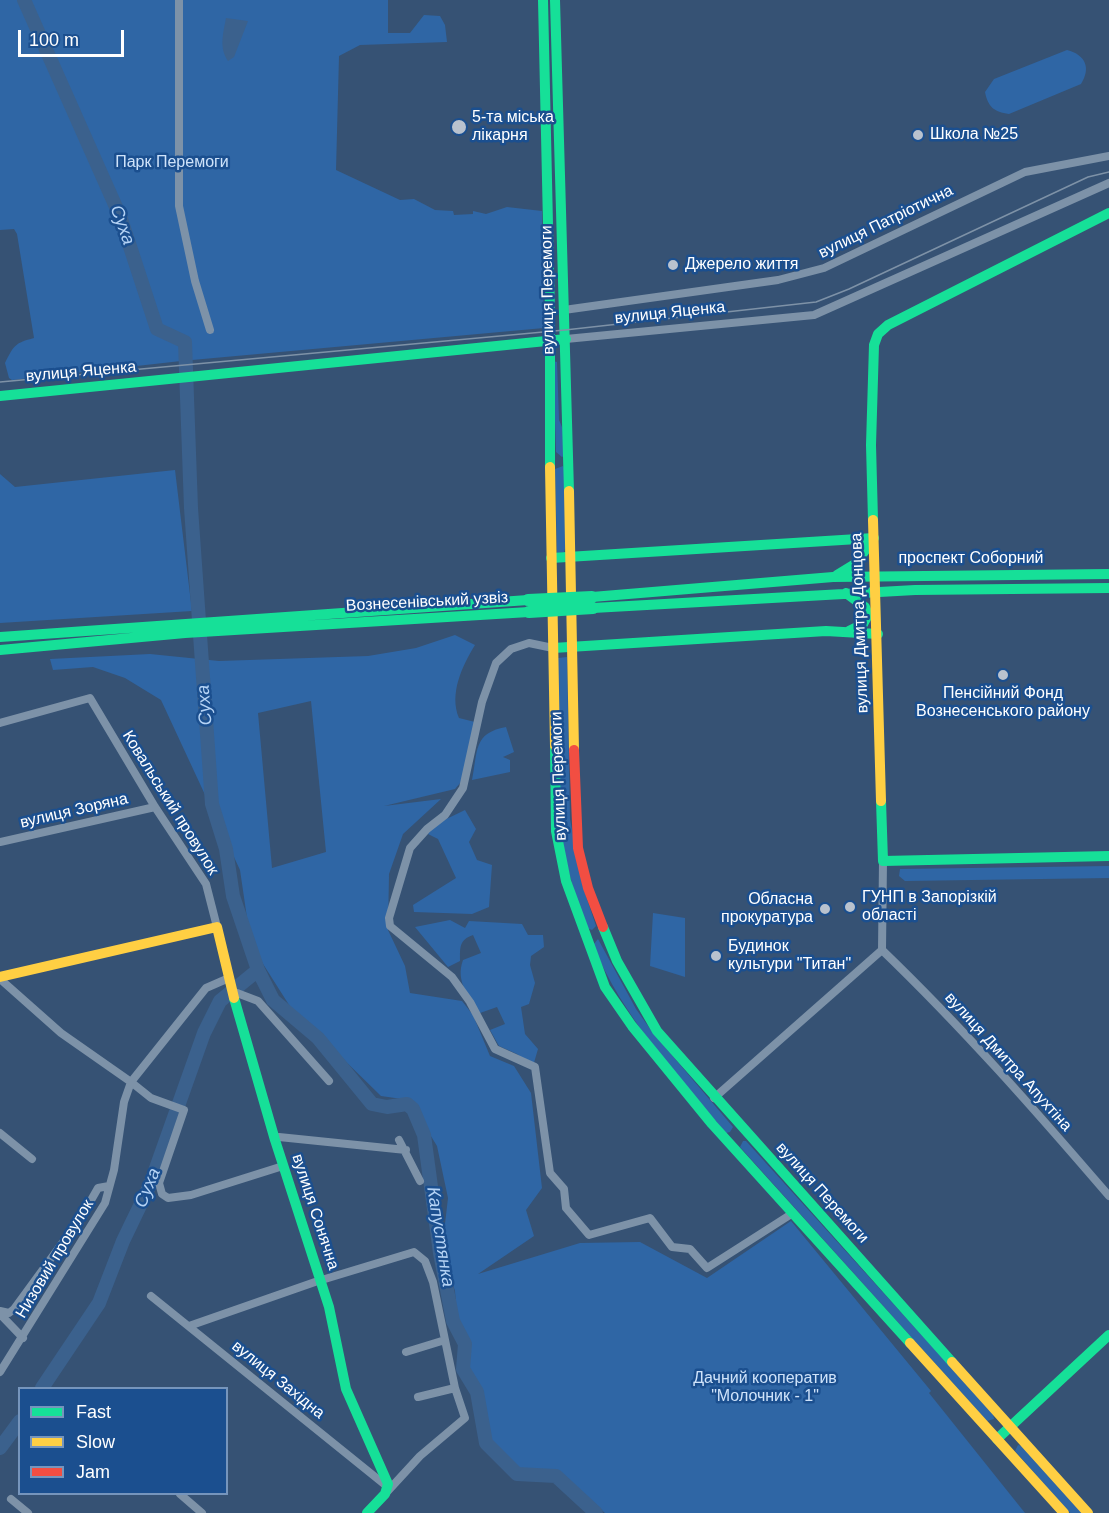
<!DOCTYPE html>
<html>
<head>
<meta charset="utf-8">
<style>
	body { margin:0 }
	#map { position:relative; width:1109px; height:1513px; overflow:hidden; background:#365274; font-family:Helvetica,sans-serif }
	canvas { display:block }
	.legend { position:absolute; left:18px; top:1387px; width:210px; height:108px; box-sizing:border-box; background:#1b4f8f; border:2px solid #7695bc; margin:0; padding:8px 10px; list-style:none; font-size:18px; color:#fff }
	.legend li { display:flex; align-items:center; gap:12px; height:30px }
	.legend b { width:30px; border:2px solid #7695bc }
	.scale { position:absolute; left:18px; top:30px; width:106px; height:27px; box-sizing:border-box; border:3px solid #fff; border-top:0; padding-left:8px; font-size:18px; line-height:21px; white-space:nowrap; color:#fff; -webkit-text-stroke:4px #1b4f8f; paint-order:stroke }
</style>
</head>
<body>
<div id="map">
<canvas width="1109" height="1513"></canvas>
<ul class="legend">
<li><b style="height:8px;background:#16e098"></b>Fast</li>
<li><b style="height:8px;background:#ffcf43"></b>Slow</li>
<li><b style="height:8px;background:#f24e42"></b>Jam</li>
</ul>
<div class="scale">100 m</div>
</div>
<script>
const context = document.querySelector('canvas').getContext('2d');
context.lineJoin = 'round';
function fillPath(path, color) { context.fillStyle = color; context.fill(path, 'evenodd'); }
function strokePath(path, color, width, dash) { context.strokeStyle = color; context.lineWidth = width; context.lineCap = dash ? 'butt' : 'round'; context.setLineDash(dash || []); context.stroke(path); }
function write(font, color, halo, rows, align = 'center') {
  context.font = font + ' Helvetica,sans-serif'; context.lineWidth = 5; context.setLineDash([]); context.textBaseline = 'middle'; context.strokeStyle = halo; context.fillStyle = color; for (const [text, x, y, turn = 0] of rows) {
    context.save(); context.translate(x, y); context.rotate((+turn || 0) * Math.PI / 180); context.textAlign = isNaN(turn) ? turn : align; if (halo) context.strokeText(text, 0, 0); context.fillText(text, 0, 0); context.restore();
  }
}
fillPath(new Path2D(`
	M0,0H388V33H410L424,15L440,16L445,25L447,42L360,45L339,56L336,170L400,200L414,199L435,210L453,211L454,215L473,214V211L486,214L507,207L542,211L544,328L181,361L12,380L9,378L5,363C14,345 15,343 34,338L17,234L14,229L0,230Z
	M1067,50C1086,55 1091,68 1081,84L1009,114C994,112 988,107 985,92L994,79Z
	M553,361L557,362L559,420L565,434L564,456L562,457L556,452Z
	M563,466L565,470V549L564,552L557,553L555,469Z
	M175,470L192,611L0,623V474L15,487Z
	M455,635L475,645C462,666 449,694 459,718L475,722L461,782L455,789L384,806L441,799L403,834L389,874L388,930L405,966L410,993L462,1001L473,1015L490,1056L514,1066L531,1093L542,1188L526,1210L534,1236L478,1274L580,1243L640,1242L707,1278L791,1221L931,1391L929,1393L1025,1513H605L556,1471L521,1469L491,1441L482,1391L467,1366L470,1343L457,1318L455,1291L442,1250L448,1198L437,1146L409,1100L381,1096L291,1008L251,945L240,870L161,700L125,678L93,667L53,670L50,659L150,654L219,661L368,656L416,648ZM311,701L326,852L272,868L258,713Z
	M567,657L570,819L583,887L596,926L592,930L587,928C578,902 568,875 564,848C553,789 559,718 558,658Z
	M506,727L514,752L503,757L510,760V772L472,780C478,751 473,733 506,727Z
	M465,810L476,829L469,842L477,860L492,865L489,907L472,914L414,912L413,905L456,878L438,839L428,834L434,825Z
	M1109,866V878L905,881L899,876L900,869Z
	M653,913L685,918V977L650,966Z
	M450,920L465,928L469,921L522,924L528,935H543L544,947L531,956L530,965L535,983L529,1004L521,1007L525,1034L538,1049L533,1066L517,1054L499,1046L490,1030L505,1024L497,1007L480,1013C469,996 455,982 463,960L481,953L473,935C459,940 460,947 460,961L448,967L415,927Z
	M598,939L636,1009L653,1033L733,1127L730,1132L726,1133C676,1073 623,1018 593,945Z
	M743,1141H746L993,1414L994,1419L987,1421L740,1147Z
	M1018,1445L1022,1446L1083,1513H1070L1015,1451Z`), '#2f66a5');
fillPath(new Path2D(`
	M226,18L248,21L234,57L228,61C219,48 223,34 226,18Z`), '#3b618d');
strokePath(new Path2D(`
	M24,0L120,216L157,329L185,342L191,508L212,804L226,849L233,896L258,970L220,1001L204,1033L150,1185L123,1241L99,1303L42,1388
	M258,970L273,1000L318,1038L372,1104L387,1107L407,1104L413,1109L424,1135L440,1253L453,1321L465,1344L463,1369L477,1392L486,1443L517,1474L556,1476L596,1513
	M0,1448L20,1421`), '#3b618d', 14);
strokePath(new Path2D(`
	M179,0V206L195,281L210,330
	M564,310L778,280L824,268L1025,172L1109,156
	M566,339L814,315L1109,183
	M553,648L529,643L511,649L496,663L482,702L463,788L445,815L427,829L410,848L389,918L390,926L452,977L470,1002L495,1049L535,1067L550,1173L564,1189L566,1208L589,1235L650,1218L672,1247L690,1249L707,1268L793,1213
	M0,723L90,698L155,807L206,884L217,927
	M0,842L155,807
	M882,950C963,1028 1036,1111 1109,1196
	M0,979L61,1033L131,1082L206,988L229,978
	M233,994L237,993L258,1001L329,1081
	M714,1098L882,950L883,861
	M0,1133L32,1159
	M275,1140L279,1137L406,1150
	M399,1140L420,1181
	M151,1296L384,1484H388
	M0,1311L9,1313L14,1309L82,1216L98,1188L109,1186
	M0,1314L23,1338
	M189,1326L315,1282L414,1252L425,1261L433,1282L455,1388L465,1418L420,1456L386,1493
	M406,1352L445,1340
	M0,1372L105,1203L114,1170L124,1102L131,1082L151,1098L184,1110L159,1183L162,1194L168,1198L191,1195L283,1166
	M418,1397L455,1388
	M180,1494L202,1513
	M11,1499L28,1513`), '#7d92a8', 8);
strokePath(new Path2D(`
	M543,0L550,314V467
	M555,0L569,491
	M0,396L566,339
	M873,520L871,445L874,345L878,334L888,325L1109,213
	M551,558L874,538
	M837,575L855,564L874,538
	M846,593L865,607L868,615L863,624L849,631
	M592,597L833,577L1109,574
	M593,608L915,590L1109,588
	M0,637L528,600
	M553,648L826,631L878,634
	M0,650L185,633L529,612
	M555,746L556,831L566,881L605,987L632,1026L712,1124L910,1343
	M881,801L883,861L1109,856
	M603,927L617,961L657,1031L952,1362
	M234,998L275,1140L329,1307L346,1389L388,1484L385,1494L367,1513
	M997,1439L1109,1335`), '#16e098', 10);
strokePath(new Path2D(`
	M550,467L555,746
	M569,491L574,750
	M873,520L881,801
	M0,977L217,927L234,998
	M910,1343L1064,1513
	M952,1362L1088,1513`), '#ffcf43', 10);
strokePath(new Path2D(`
	M574,750L578,848L588,888L603,927`), '#f24e42', 10);
strokePath(new Path2D(`
	M0,382L565,330L816,302L849,289L1088,177L1109,172`), '#7e92a7', 1.5);
strokePath(new Path2D(`
	M528,600L592,597
	M529,612L593,608`), '#16e098', 12);
for (const [x, y, r, color] of [
	[459,127,8,"#b9c2ce"],
	[918,135,6,"#b9c2ce"],
	[673,265,6,"#b9c2ce"],
	[1003,675,6,"#b9c2ce"],
	[850,907,6,"#b9c2ce"],
	[825,909,6,"#b9c2ce"],
	[716,956,6,"#b9c2ce"]
]) { const dot = new Path2D(); dot.arc(x, y, r, 0, 2 * Math.PI); context.fillStyle = color; context.fill(dot); strokePath(dot, '#1b4f8f', 2); }
write('16px', '#fff', '#1b4f8f', [
	["5-та міська",472,118],
	["лікарня",472,136],
	["Школа №25",930,135],
	["Джерело життя",685,265],
	["Пенсійний Фонд",1003,694,"center"],
	["Вознесенського району",1003,712,"center"],
	["ГУНП в Запорізкій",862,898],
	["області",862,916],
	["Обласна",813,900,"right"],
	["прокуратура",813,918,"right"],
	["Будинок",728,947],
	["культури \"Титан\"",728,965]
], 'left');
write('16px', '#cfe3fa', '#1b4f8f', [
	["Парк Перемоги",172,163],
	["Дачний кооператив",765,1379],
	["\"Молочник - 1\"",765,1397]
]);
write('16px', '#fff', '#1b4f8f', [
	["вулиця Патріотична",886,222,-26],
	["вулиця Перемоги",548,290,-91],
	["вулиця Яценка",670,313,-6],
	["вулиця Яценка",81,372,-5],
	["проспект Соборний",971,559],
	["Вознесенівський узвіз",427,602,-3],
	["вулиця Дмитра Донцова",860,623,-92],
	["вулиця Перемоги",559,776,-92],
	["Ковальський провулок",170,803,58],
	["вулиця Зоряна",74,811,-13],
	["вулиця Дмитра Апухтіна",1008,1062,48],
	["вулиця Перемоги",822,1193,48],
	["вулиця Сонячна",315,1212,72],
	["Низовий провулок",55,1259,-59],
	["вулиця Західна",278,1380,39]
]);
write('italic 18px', '#b5d3f5', '#1b4f8f', [
	["Суха",122,225,70],
	["Суха",205,705,-94],
	["Суха",148,1188,-68],
	["Капустянка",440,1237,81]
]);
</script>
</body>
</html>
